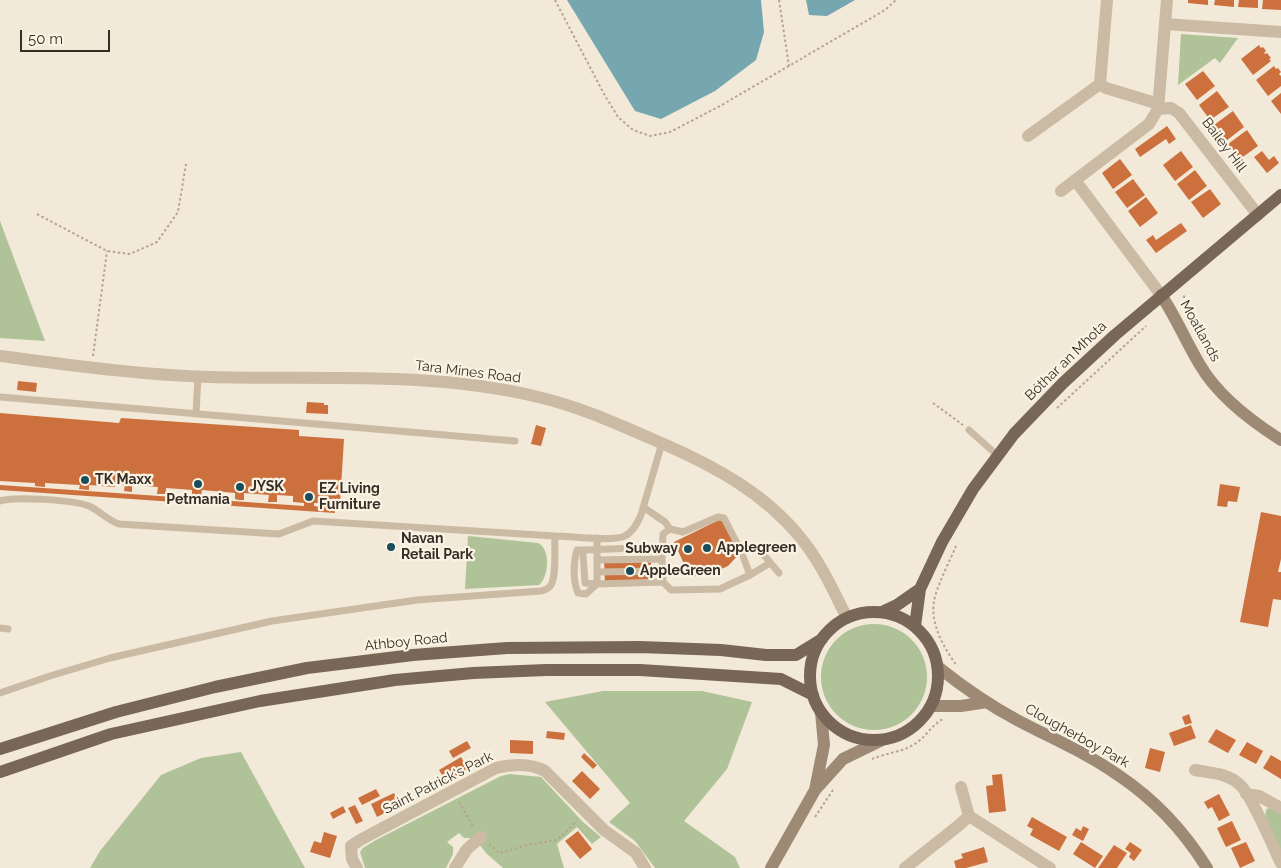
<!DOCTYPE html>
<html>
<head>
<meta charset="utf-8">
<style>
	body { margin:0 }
	#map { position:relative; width:1281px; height:868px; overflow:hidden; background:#f2e9d8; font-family:Raleway,sans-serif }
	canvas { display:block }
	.scale { position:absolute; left:20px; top:30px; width:90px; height:22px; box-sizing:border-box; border:2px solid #362d26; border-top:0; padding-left:6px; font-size:15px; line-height:18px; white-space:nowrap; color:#362d26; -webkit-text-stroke:4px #faf3e4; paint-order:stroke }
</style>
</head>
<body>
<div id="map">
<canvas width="1281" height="868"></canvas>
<div class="scale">50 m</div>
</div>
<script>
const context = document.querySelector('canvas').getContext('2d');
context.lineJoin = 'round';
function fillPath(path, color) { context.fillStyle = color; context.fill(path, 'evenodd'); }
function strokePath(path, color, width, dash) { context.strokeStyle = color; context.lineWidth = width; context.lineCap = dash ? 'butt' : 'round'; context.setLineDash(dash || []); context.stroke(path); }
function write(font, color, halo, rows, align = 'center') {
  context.font = font + ' Raleway,sans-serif'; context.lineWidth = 4.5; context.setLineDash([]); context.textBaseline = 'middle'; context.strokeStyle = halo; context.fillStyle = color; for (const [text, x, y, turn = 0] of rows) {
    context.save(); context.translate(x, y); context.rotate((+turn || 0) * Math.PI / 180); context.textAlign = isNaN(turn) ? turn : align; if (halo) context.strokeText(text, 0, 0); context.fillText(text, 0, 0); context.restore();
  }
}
fillPath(new Path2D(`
	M1181,34L1238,38L1220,63L1215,58L1178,85Z
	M0,221L45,341L0,338Z
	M468,536L538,543C551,549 549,577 539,585L465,589Z
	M821 677a53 53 0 1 1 106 0a53 53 0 1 1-106 0Z
	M603,691H702L752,702L727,769L684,821L735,857L740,868H655L635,841L609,822L630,803L545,702Z
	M241,752L305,868H90L100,851L161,775L201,758Z
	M510,774L541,777L583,822L601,837L592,844L577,827L557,844L564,868H503L487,854L474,838H464L459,833L447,842L453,847V854L446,868H365L360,852L363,848L376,840L501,776Z
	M1268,808L1273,809L1281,813V852L1265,818L1266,810Z`), '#afc298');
fillPath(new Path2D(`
	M567,0H761L764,32L756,60L715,91L661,119L635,111Z
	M806,0H855L827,16L809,15Z`), '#76a7b1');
fillPath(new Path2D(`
	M1188,0H1208V5L1188,3Z
	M1215,0H1234V7L1214,5Z
	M1239,0H1258V8L1238,7Z
	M1263,0H1281V10L1262,9Z
	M1259,45L1261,48L1263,47L1266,51L1264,53L1265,54L1267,53L1271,58L1269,59L1271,61L1253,75L1241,59Z
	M1274,66L1276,69L1278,68L1281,72L1279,74L1281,76V86L1268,96L1256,80Z
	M1203,71L1215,86L1197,100L1185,84Z
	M1217,91L1229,107L1210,120L1199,105Z
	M1281,93V114L1271,101Z
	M1233,111L1244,127L1226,141L1214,125Z
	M1167,126L1176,139L1169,144L1166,139L1140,157L1135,149Z
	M1247,130L1258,146L1240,159L1228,144Z
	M1181,151L1193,167L1175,181L1163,165Z
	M1262,151L1269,160L1274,156L1279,163L1267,173L1254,157Z
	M1120,159L1132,175L1113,189L1102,173Z
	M1195,170L1207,186L1189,200L1177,184Z
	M1133,179L1145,195L1127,208L1115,192Z
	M1210,189L1221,204L1203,218L1191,202Z
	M1146,197L1158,213L1140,227L1128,211Z
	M1181,223L1187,231L1156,253L1146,240L1153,235L1156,240Z
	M18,381L37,383L36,392L17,390Z
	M307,402L324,403V405H328V414L306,413Z
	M0,413L119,423L121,418L299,430V436L344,439L340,504L314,503V506L335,508V513L0,490V485L304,506V503L293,502V496L277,495V502H268L269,495L244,493V500H239L235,499V493L202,490L201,496L192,495V490L166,488V494H157L158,487L132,485V492L124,491L125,485L115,484V487L89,485V490L79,489L80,485L45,483V487L35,486V483L0,481Z
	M536,425L546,428L541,446L531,444Z
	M1220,484L1240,487L1237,502L1228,501L1227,507L1217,506Z
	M1261,512L1281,516V559L1278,572H1281V600L1273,599L1268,627L1240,622Z
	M723,518L740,553L728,566L710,574L690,577L674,542Z
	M651,556V585L605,586L604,557Z
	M1189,714L1192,723L1185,725L1182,717Z
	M1191,725L1196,738L1174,746L1169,733Z
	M1216,729L1236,740L1228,753L1208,742Z
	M547,731L565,733L564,740L546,738Z
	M510,740L533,741V754L510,753Z
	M467,741L471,748L453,758L449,751Z
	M1247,742L1263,751L1256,764L1239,755Z
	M1150,748L1165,752L1160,772L1145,768Z
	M584,753L597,765L593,769L581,757Z
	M1271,755L1281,761V779L1263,768Z
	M461,757L468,769L446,782L439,770Z
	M582,771L600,789L590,799L572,781Z
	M1002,774L1006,811L989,813L986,786L993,785L992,775Z
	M376,789L380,796L362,805L358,798Z
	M394,793L400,805L377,817L371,804Z
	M1219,794L1230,815L1219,821L1212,807L1208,809L1204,802Z
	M355,805L363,821L356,824L348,808Z
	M343,806L346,812L333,819L330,813Z
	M1032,817L1067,837L1059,851L1030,835L1033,829L1027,826Z
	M1232,821L1241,840L1226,847L1217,828Z
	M1083,826L1089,829L1083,841L1072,835L1076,828L1081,831Z
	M578,831L592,849L580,859L565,841Z
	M324,832L337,836L330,858L310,852L314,841L321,843Z
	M1081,842L1103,856L1095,868L1073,854Z
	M1130,842L1142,850L1134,861L1129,857L1131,853L1125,849Z
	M1246,842L1255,861L1240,868L1231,848Z
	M1114,845L1127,853L1117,868H1098Z
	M984,847L988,862L966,868H956L954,861L963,858L961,854Z`), '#cc703d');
strokePath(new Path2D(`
	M555,0L604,94L618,117L633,130L650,136L670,132L720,106L885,10L896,0
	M779,0L789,66
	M37,214L107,251L130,254L157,242L178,212L186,164
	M1184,308V293
	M93,356L107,251
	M933,403L963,425
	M1057,408L1146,326
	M956,546C950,561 937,585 934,601C930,624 944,648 957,666
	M872,759C884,754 904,751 913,745C925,739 931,725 943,719
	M459,802L474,828
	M815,817L833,790
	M489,844L499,853L528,845L557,840L577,821`), '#b7a48e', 2, [2.5, 2.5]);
strokePath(new Path2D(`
	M0,397L515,441
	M196,414L198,376
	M969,430L997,455
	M0,501C15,496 73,500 89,506C100,511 107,520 119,524L279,534L313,521L555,536
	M643,507L665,522L670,529L663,534L662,559L663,582L671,590L720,589L750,575L770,563
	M670,529L683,532L718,517L724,518L741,551L750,575
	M597,538V584L663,582
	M585,550H577C573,563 573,581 578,593L586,594L597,584
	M763,554L779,573
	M597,560L662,559
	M597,572L662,571
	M597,584L585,583L583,553L585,550L662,547
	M0,628L8,629
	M0,693L50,676L110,658L272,621L417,600L541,591C545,590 549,589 551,585C557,574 554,548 555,536C569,536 614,542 625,536C633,532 638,522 641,515L662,443`), '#cbbaa4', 7);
strokePath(new Path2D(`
	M1107,0L1100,84L1106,88L1159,104
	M1167,0L1158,109L1171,108L1179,113L1258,215
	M1165,24L1281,32
	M1028,136L1100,84
	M1075,180L1161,295
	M1061,191L1149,124L1158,109
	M0,356C70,365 140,375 210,377C320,380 431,371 538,397C582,407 624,427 666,445C716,467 765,494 800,537C820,561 833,590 847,618
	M1195,770C1210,773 1227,773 1239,784C1251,793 1273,847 1281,863
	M961,787L969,816L1050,868
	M1246,794L1259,796L1281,808
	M357,868L352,859L351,846L360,840L496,768C513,764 530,763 545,771L604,830L636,853L645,868
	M455,868L467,849L481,837
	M905,868L958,826L969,816`), '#cbbaa4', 12);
strokePath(new Path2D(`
	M1161,295C1176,317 1186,342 1200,365C1218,396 1251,421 1281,440
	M938,667C963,687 989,705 1017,720C1051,738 1087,753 1118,775C1154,799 1184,831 1207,868
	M931,706H961L987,702
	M815,790L824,745L821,712
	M771,868L815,790L843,759L882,740`), '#9e8975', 12);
strokePath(new Path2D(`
	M882,612L897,605L920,589
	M810 676a64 64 0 1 1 128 0a64 64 0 1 1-128 0Z
	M915,626L920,589L942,542L973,489L1014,434L1063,383L1115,335L1281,195
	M0,749L116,712L215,687L307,668L413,655L507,648L640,647L721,650L766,655H796L822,639
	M0,772L111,734L260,701L395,680L473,673L546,670H640L781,679L813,695`), '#786656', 12);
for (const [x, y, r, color] of [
	[85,480,5,"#1a4d59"],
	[198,484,5,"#1a4d59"],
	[240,487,5,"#1a4d59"],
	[309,497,5,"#1a4d59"],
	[391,547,5,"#1a4d59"],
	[707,548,5,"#1a4d59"],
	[688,549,5,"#1a4d59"],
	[630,571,5,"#1a4d59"]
]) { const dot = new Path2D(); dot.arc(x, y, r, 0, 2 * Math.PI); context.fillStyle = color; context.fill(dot); strokePath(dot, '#faf3e4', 2); }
write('14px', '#362d26', '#faf3e4', [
	["Bailey Hill",1224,145,53],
	["Moatlands",1200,331,61],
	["Bóthar an Mhota",1066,361,-44],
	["Tara Mines Road",468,372,7],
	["Athboy Road",406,642,-6],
	["Clougherboy Park",1077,736,29],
	["Saint Patrick's Park",438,783,-27]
]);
write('bold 14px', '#362d26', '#faf3e4', [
	["TK Maxx",95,480],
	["JYSK",250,487],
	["EZ Living",319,489],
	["Furniture",319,505],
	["Petmania",198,500,"center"],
	["Navan",401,539],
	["Retail Park",401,555],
	["Applegreen",717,548],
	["Subway",678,549,"right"],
	["AppleGreen",640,571]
], 'left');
</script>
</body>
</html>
